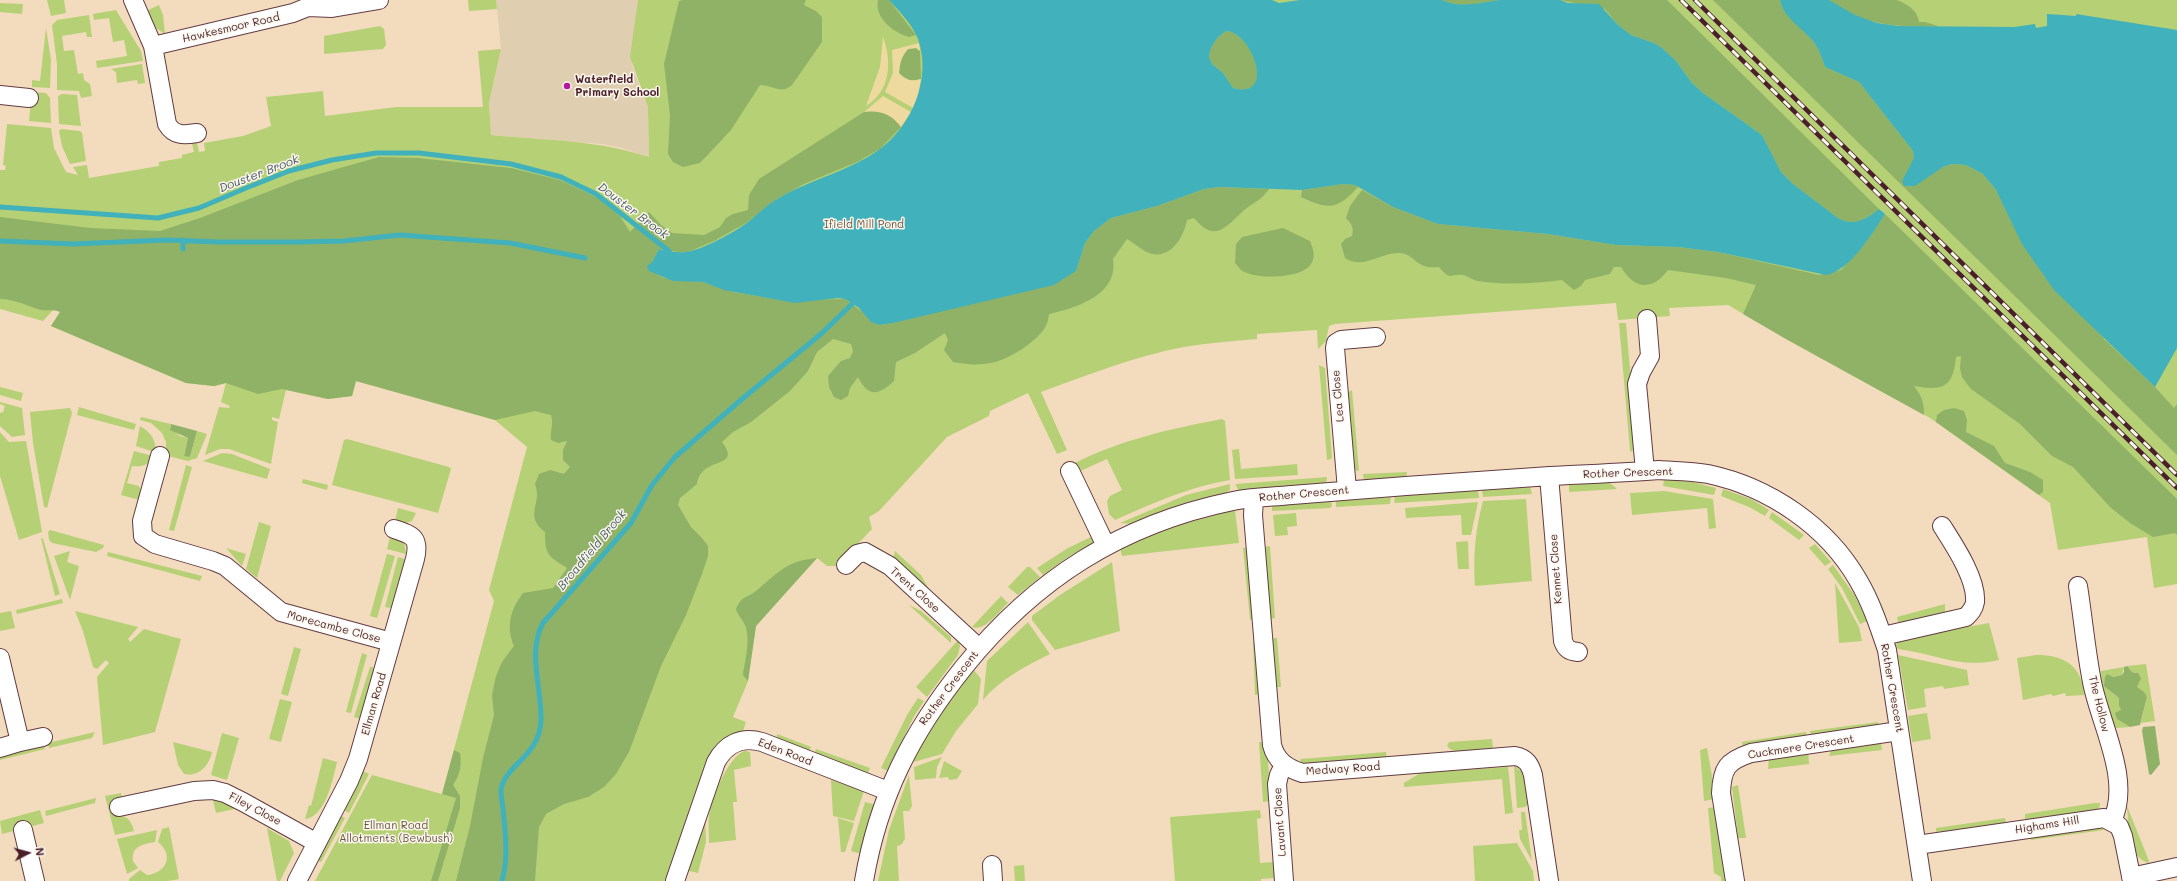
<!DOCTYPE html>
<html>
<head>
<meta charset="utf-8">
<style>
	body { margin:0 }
	#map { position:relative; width:2177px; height:881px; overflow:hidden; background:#f2dcbd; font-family:Mali,sans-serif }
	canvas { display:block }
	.north { position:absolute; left:8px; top:833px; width:40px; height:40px; -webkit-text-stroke:3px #fbf7ec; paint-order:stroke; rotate:84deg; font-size:11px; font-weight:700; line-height:16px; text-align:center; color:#4a1f2b }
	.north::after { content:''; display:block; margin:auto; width:14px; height:18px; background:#4a1f2b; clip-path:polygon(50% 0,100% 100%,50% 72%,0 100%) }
</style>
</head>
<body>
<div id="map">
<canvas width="2177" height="881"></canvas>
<div class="north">N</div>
</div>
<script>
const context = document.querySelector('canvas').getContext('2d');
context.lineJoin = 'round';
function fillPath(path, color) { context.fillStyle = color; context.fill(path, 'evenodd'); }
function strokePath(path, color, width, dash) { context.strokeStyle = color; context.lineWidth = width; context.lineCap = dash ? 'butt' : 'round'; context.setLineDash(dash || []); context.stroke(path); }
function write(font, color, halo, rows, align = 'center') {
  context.font = font + ' Mali,sans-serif'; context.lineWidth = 3; context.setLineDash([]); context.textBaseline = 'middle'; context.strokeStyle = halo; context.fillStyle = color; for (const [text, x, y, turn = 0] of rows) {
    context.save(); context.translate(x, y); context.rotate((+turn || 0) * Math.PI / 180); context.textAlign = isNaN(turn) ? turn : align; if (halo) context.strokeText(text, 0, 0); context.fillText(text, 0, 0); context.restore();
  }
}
fillPath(new Path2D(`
	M496,0H638L632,66L648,107L649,157L622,148L602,144L491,135L489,103L501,49Z`), '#e0ceb1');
fillPath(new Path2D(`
	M47,0H64L66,13L51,16Z
	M468,0H496L497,9L469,11Z
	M638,0H2177V584L2154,588L2147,537L2058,550L2050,503L1930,418L1786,339L1728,305L1669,308L1670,316L1618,320L1616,303L1335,324L1329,326L1326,341L1318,349L1317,330L1257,334V339C1233,341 1209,343 1184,347C1135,356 1088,375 1041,392L1067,450L1057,454L1028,393L990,411L989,416L947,437L879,511L869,517L872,529L837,566H827L817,558L756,626L748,681L733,717L746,722L742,734L732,736L669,881H315L372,775L442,794L494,601L489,590L527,447L495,420L356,381L352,396L328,399L286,390L279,419L272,417V420L278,422L271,464L229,449H220L205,455L219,407L229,408L230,406L221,402L226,383L214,386L186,383L51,326L60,312L54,309L43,321L0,309V170H5L6,166L3,165L7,124L51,128L54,148L66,172L78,175L73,167L87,165L89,178L159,166V162L182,158V155L194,152L191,139H196L199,152L205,151L204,143L243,136L271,126L266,97L323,91L325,116L396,107H483L478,51L501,49L489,103L491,135C544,140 598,140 649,157L648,107L630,57Z
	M0,3L23,4L22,14L0,12Z
	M159,5L163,15L165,34L153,26L146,11Z
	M116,10L141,51L143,61L97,68L96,61L127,56L124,40L113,42L109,18L94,20L93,14Z
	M89,15L92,37H87L86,32L62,36L64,51L74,50L78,74L83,73L84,80L90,84L92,96L81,98L79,91L57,90V64L52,25L57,20Z
	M380,26L384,29L386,45L383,49L324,54V36Z
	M46,28L51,60L50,88L32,87V80L40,81Z
	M142,64L145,83L138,84L137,80L117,83L116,72L111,69Z
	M32,92L46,93L50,98L51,123L29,121Z
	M62,94L77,95L81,126L59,124L58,96Z
	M61,129L80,131L82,133L86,161L70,164L62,146L59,131Z
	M1619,323H1626L1636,439L1632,452L1630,451Z
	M1319,365L1325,368L1332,457L1331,459L1327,460Z
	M0,387L23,393L21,401L0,395Z
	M1352,390L1359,471L1354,470L1347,393Z
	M0,402L22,408L25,435L12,437L0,426V413L3,412L5,406L0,404Z
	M79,407L136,424L134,430L77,415Z
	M70,408L72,413L47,508L44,507L33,443L30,412Z
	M141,417L171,424L170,427L180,436L188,438L184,455L190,457L197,431L207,434L197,458L188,461L168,456L166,453V442L162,433L151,423L140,420Z
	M1222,419L1225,421L1230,480C1189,487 1153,503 1115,520L1109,514L1107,501L1110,496L1122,490L1107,459L1076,473L1071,465C1119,440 1170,429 1222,419Z
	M140,426C150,432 155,438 156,450L154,452L136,446Z
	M0,432L9,442L26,441L42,532L19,540L0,476Z
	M347,439L449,467L451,469L438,513L332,485L344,440Z
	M1239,449L1241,469L1297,464L1298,475L1235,479L1232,450Z
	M134,451L153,456C148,466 142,467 132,466L127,483L139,486L141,491L140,500L121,495Z
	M222,453L232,454L270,469L267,479L203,461Z
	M186,465L192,467L174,531L169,530Z
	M1407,472L1406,479L1370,482L1364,480L1363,474Z
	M1327,477L1326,484L1239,491L1236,486V484Z
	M303,479L328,485L327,490L302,483Z
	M1664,479L1692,482L1716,488L1714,495L1663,486Z
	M1604,482L1610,483L1617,489L1569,492V485Z
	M1230,484V490L1222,495L1166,510L1132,524L1120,523L1186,495Z
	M1530,487L1532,494L1483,497L1482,490Z
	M1723,489L1751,499L1769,510L1765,516L1749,507L1721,496Z
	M1478,490L1479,498L1394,503L1395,496Z
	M1664,491L1713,499L1716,528L1709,529L1707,508L1632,515L1630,493Z
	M1391,497L1390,504L1336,507V501Z
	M1526,499L1532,581L1475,586C1473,556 1475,531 1483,501Z
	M1331,500L1332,506L1330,508L1272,511V506L1277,504Z
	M1478,502L1471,535H1462L1461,515L1406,518L1405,508Z
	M398,508L416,513L412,521L403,524L395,521Z
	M1230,511H1235L1239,543L1122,556L1120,548L1172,527Z
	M1772,512L1804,535L1799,540L1769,518Z
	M1296,513L1297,526L1287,527L1288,535L1275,536L1273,515Z
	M259,522L271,526L257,578L246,569Z
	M50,530L104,545L103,548L96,552L52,543L49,540L48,532Z
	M1093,536L1095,542L1068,557L1043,575L1037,568L1068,548Z
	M390,537L404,542L406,554L387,549Z
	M41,538L43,539L60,594L55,596Z
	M1468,541L1469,569H1458L1456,542Z
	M1815,544L1831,562L1825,566L1809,548Z
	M1270,546L1275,618L1269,619L1264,547Z
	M1250,547L1257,619L1250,620L1243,548Z
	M226,548L246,554L242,566Z
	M70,551L67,562L79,566L70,600L54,556Z
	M895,551L921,575L930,591L893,560Z
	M108,552L202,576L200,581L107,556Z
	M387,554L395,556L377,618L370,616Z
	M398,557L405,559L391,608L385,607Z
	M1112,562L1120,631L1055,650L1032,620V616L1060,595Z
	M1833,565L1855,596L1867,621L1860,624L1842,588L1828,569Z
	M1027,567H1030L1040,577L1018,595L1008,587Z
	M1835,583L1859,627L1862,641L1839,643Z
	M1001,596L1008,603C999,611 985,632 972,627Z
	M62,599L63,603L17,614L16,610Z
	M1945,604V612L1901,623L1898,622L1897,617Z
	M909,605L921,611L951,637V643Z
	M11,611L15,628L0,631V613Z
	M75,611L138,627L128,639L130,642L144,629L181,639L155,732L103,745L97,677L109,663L106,660L97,669L93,667L83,631Z
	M1028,622L1050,654C1026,666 1000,679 983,700L987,661Z
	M1989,623L1999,660C1960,669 1936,654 1898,649L1896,645L1901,639Z
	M1270,638H1277L1281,687H1275Z
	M958,640L960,646L958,655L927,697L916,687Z
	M1253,641L1256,645L1262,694L1255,695Z
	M294,647L301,649L288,696L281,694Z
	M362,653L367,655L351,713L346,712Z
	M1898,655L1967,670L1969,685L1944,689L1943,686L1924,689L1926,707L1908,710Z
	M2036,655C2064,655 2082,665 2084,695L2066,696L2065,693L2053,696L2051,694L2023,700L2017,658Z
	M2146,664L2155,721L2141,723L2147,697L2136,687V672H2132L2127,666Z
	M370,667H373L374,672L361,719L354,717Z
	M2124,667L2122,675L2113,677L2109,690L2119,698V706L2121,710L2117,719L2130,727L2116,728L2113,726C2111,707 2101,691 2101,671Z
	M972,668L981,679L978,704L956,731L942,754L910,763L920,743Z
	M918,698L924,701L913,718L888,771L881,768L907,715Z
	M280,699L292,702L281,742L269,739Z
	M1927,713L1931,739L1912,742L1908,716Z
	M1878,722L1879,728L1812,738L1810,731Z
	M95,732L92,738L49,748L48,743Z
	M1806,732L1808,739L1743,749L1742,742Z
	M222,733L239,738L227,780L211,775Z
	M777,734L811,747L809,753L776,741Z
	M1492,739L1493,750C1480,751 1456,757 1447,746L1449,742Z
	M173,742L212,752C209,766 199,777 184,774L178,765Z
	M1259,742H1263L1267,750L1271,801L1263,802Z
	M1877,742L1881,743L1882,750L1829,756L1832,748Z
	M43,744L45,749L0,760V755Z
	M1707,748L1716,799L1704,801L1700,750Z
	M816,749L870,768L867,775L814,755Z
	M745,751L750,752L751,766L734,770L737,802H733L736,840L709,843C709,834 708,824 709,815C712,798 728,756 745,751Z
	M1808,751L1809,764L1768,769L1769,758Z
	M1386,752L1387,760L1298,765L1301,759Z
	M942,757L937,767L936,778L915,780L914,767Z
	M323,758L337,762C333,778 326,817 305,819L309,805L311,806Z
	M944,761L962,771L957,779L949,780L948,777L939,778Z
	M1514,765L1525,775L1531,802L1525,807L1517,808Z
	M1508,767L1513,813L1505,814L1502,779L1404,787V783L1420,773Z
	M363,771L369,774L349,813L342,809Z
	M909,775L912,806L909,811H903L905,839L901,845L897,846L899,881H878L889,830Z
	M831,780L864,791L854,821L833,816Z
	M1738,785L1746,838H1738L1732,787Z
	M121,793L122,799L110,802L114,815C126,815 131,819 134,831L115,835L105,796Z
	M216,797L239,808L216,813L213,800Z
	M96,798L95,803L46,816L45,811Z
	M865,802L876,805L861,854L851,851Z
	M2095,803H2100L2099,810L2025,820V814Z
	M2127,806L2149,861L2148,863C2126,855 2129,826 2127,806Z
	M1716,807L1727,881H1721V877L1714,873L1708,808Z
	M40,810L44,823L2,834L0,821Z
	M1260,810L1261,818L1257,819L1260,863L1274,862L1275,878L1261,879V881H1175L1170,817Z
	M1521,812H1525L1532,861L1520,839L1519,830H1522Z
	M705,814L706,842L698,873L685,870Z
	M339,815L345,818L321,862L315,859Z
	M838,818L854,823L845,852H841Z
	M2005,818L2006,824L1941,834V831L1936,832V828Z
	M2098,826L2104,830L2031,840L2030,834Z
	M169,827L179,879L168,881H129V879L140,870L147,875C167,873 174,855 158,842L162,829Z
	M267,828L289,841L294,853L280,881H277Z
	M157,830L155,842C143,844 131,846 133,861L138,868L127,874L117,839Z
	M1517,843L1533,871L1534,881H1475L1473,846Z
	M1024,865L1025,881H1015L1014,866Z`), '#b6d075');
fillPath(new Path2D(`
	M683,0H806L804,5L816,11L822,17V42L792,85C781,95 773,85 760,85L731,130L700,163L683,167L673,162L668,154L670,115L664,64L679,1Z
	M878,0H889L916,35L909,37C894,33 874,18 878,0Z
	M1442,0H1500C1481,3 1460,9 1442,0Z
	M1560,0H1667L1879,209C1866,219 1854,227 1838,218L1793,184L1781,172L1762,135L1703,93L1692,83L1676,61L1662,48L1654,43L1631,35L1618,25L1605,9Z
	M1713,0H1780C1782,16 1803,28 1813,41C1819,49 1822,58 1825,67L1859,82L1913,151L1914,157L1930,174L1943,167L1952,164L1966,165L1983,174L1996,190L2010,218L2104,339L2155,387L2174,408L2177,404V455Z
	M1829,0H1896C1907,3 1918,11 1919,22H1925L1938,26C1911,28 1881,26 1856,16C1847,12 1838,5 1829,0Z
	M1226,31C1251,31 1279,100 1233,88L1223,73L1212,64L1209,57C1210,46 1217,37 1226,31Z
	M916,48L920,51L921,79C911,82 906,80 899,73C900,63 901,57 908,49Z
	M877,110L894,118L901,127L880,149L857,162L804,184L777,199L746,223L714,241L688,252H678L659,249L652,262L657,274L664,278L703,282L734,292L780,300L845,299L880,325L893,323L1076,271L1085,243L1094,231L1111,218L1157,206L1204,189L1219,187L1269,189C1262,200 1252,203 1243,211C1225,228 1215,243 1194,218L1187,220C1184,236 1172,258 1152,254C1144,252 1134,243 1127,239L1113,259C1119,294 1077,308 1049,314C1048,328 1040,335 1029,344C1004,363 984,368 953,362L944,350L948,340L945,333L915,353L896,362L894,381C878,396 868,397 858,377L850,388L848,396L841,400L834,397L829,387L828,376L841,361L850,358L853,351L851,344L833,339L817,352L808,371L790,391L751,422L733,432L722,442C743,470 701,455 697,484L680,498L678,505L691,527L702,538L708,546V556L702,574L686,615L661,666L629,752L616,774L604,787L588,797L564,804L546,814L539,827L535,881H456L470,826L483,758L494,715L492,695L496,676L502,662L514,646C506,627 510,610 523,593L553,588L567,568C548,556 545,555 545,532C523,515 543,504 535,484L539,474L550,470L564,474L570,467L563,460V450L567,441L558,443L551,440C550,430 554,424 551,415L535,411L495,420L356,381L352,396L328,399L282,389L258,394L226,383L214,386L186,383L51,326L60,312C53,309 48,311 41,310C27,306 15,299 0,299V217L90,228L160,231L200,218L298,180L379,157L418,158L511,168L560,180L596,197L620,216L630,232L649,212L661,225L672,233L704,235L720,227L726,218L733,214L748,210L749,195L759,179L864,112Z
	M1343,184L1355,185L1358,187C1337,210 1329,210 1301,197L1302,190Z
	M1362,190L1393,207L1438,224L1548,234L1616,245L1678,247L1718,252L1819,275L1841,270L1867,241L1885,214L2177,499V535L2175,533L2153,537L2130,523L2110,507L2073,467L2052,456L2020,424L1971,389L1962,377L1960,368L1961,356L1956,357C1953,388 1943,391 1914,386C1922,396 1924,403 1924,415L1786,339L1743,314L1756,285L1726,278L1668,270C1652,291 1635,290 1621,267H1614L1610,274L1585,280L1581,286L1574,290L1562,280C1533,284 1506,285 1478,281C1472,280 1468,276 1463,275C1450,273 1452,282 1439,267C1414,270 1416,253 1398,253C1379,253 1363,270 1345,258L1341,244L1345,239L1352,236C1354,228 1352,224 1346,218L1350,206Z
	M1283,228L1310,241C1313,249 1316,256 1311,264C1302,279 1254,280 1241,270C1239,268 1237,265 1235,263L1236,244L1242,237Z
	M1954,408L1964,411L1967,420L1966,432L1994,446L2005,463L2030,472L2043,480V492L2039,495L1936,422L1937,415L1944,410Z
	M171,424L197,431L190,457L184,456L188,438L170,430Z
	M817,558L756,626L748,681L743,675C745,660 751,640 745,625C743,620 738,616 736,609C742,595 746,599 756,591C779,572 786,561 817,558Z
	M2127,666L2132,672L2138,673L2141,678L2137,687L2144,692L2147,697L2140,725L2130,727L2117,719L2115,713L2121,710L2119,706V698L2104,686L2105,677L2107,674L2113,677L2122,675L2124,672V667Z
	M2155,726L2160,764L2151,775L2149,774L2142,731L2143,727Z
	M454,750L460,753C462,765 460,775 453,785L460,796V808L438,881H431L456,798L442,794Z`), '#90b266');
fillPath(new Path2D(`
	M883,37C892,61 891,91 866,106L880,67Z
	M919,43L920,51L916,48L908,49C901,57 900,63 899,73C906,80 911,82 921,79L918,96L913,108L885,92L893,73L892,50Z
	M883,96L911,112L901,127C891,114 881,110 864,112Z`), '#eeda9e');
fillPath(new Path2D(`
	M889,0H1272L1279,3L1300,0H1442C1461,9 1480,2 1501,0C1520,0 1540,0 1560,0L1568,3L1599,4L1618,25L1631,35L1654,43L1662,48L1676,61L1692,83L1703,93L1762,135L1781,172L1793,184L1838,218C1854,227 1866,219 1879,209L1885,214C1872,234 1850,271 1826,275L1718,252L1678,247L1616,245L1548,234L1438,224L1393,207L1355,185L1343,184L1302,190L1219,187L1204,189L1157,206L1111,218L1094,231L1085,243L1076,271L1054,285L893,323L880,325L871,322L859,308L845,299L838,298L795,303L724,290L703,282L673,281L649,271L647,266L652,262L659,249C668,251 676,253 686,252C702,250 735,232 748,222C758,214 768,204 779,198C811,179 850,171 880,149C912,125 932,78 918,39C912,24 900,12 889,0ZM1226,31C1251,31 1278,100 1233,88L1223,73L1212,64L1209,57C1210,46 1217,37 1226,31Z
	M1780,0H1829L1855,15L1877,23L1898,26L2014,27L2035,24L2036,28L2047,26V14L2076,16V14L2177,30V348L2155,387L2054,290L2022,244L1996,190L1983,174L1966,165L1952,164L1943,167L1915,186H1904L1902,181L1914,158L1913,151L1859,82L1825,67C1822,58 1819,49 1813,41C1803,29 1782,16 1780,0Z`), '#41b1bb');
strokePath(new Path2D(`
	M0,207L158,218L199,208L246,188L289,171L332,160L376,153H419L511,164L561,177L596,194L669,251
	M0,241L73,244L166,240L218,242H298L344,241L400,235L510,243L585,258
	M183,249V240
	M502,881C509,857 505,832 503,808C502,802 501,795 501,790C505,764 540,757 541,720C542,689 527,652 543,623L631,523L652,485L675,457L742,399L821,334L853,303`), '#41b1bb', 5);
const minor = new Path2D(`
	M133,0L153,46L293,13L308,7L332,8L379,0
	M153,46L167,124C174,136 184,135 197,133
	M0,95L29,98
	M160,456L142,521L143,536L155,544L213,561L225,566L281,612L391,642
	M1070,471L1106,546
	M1645,471L1637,384L1641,372L1650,356L1647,319
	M1549,476L1563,641C1566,649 1569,651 1578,652
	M1347,490L1335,348L1336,343L1341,340L1376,337
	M1254,499L1253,515L1272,745C1276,761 1287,768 1302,773L1515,756C1526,758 1530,764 1533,775L1549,881
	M846,565L857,554L865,552L890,566L979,648
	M2078,586C2083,618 2086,651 2092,682C2100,724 2132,780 2112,821
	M1883,636L1966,617C1970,613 1974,609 1975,602C1977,579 1954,545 1942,526
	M0,658L20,742L0,748
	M20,742L43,737
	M119,807L194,791L213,790L225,793L243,802L317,843
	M23,830L35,881
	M1917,845L2104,818L2119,826L2123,836L2132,881
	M992,865L993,881
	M2131,877L2177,867
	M297,881L349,781L358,759L415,559C420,538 413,535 394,529
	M675,881L716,762C726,744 741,736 762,742L888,791
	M864,881C878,798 911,733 964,667C1035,579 1121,524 1233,501C1252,497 1272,497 1292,495C1330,492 1368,489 1406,486C1454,483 1502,479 1550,476C1586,474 1623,473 1659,470C1675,471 1692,471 1708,474C1769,487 1827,526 1858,580C1871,602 1879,626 1887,650L1922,881
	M1284,881L1277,784L1279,775L1284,765
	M1735,881L1721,793C1722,768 1727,761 1751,753L1899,731`);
strokePath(minor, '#633b41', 20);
strokePath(minor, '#fff', 18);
const rail = new Path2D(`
	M1681,0L2177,488
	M1695,0L2177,475`);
strokePath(rail, '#4a1f2b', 4.5);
strokePath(rail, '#fbf7ec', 3, [9]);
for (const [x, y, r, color] of [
	[567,86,4,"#b5179e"]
]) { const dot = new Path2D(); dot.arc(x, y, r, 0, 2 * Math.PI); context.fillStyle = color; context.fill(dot); strokePath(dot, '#fbf7ec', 1.5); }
write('11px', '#4a1f2b', '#fbf7ec', [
	["Hawkesmoor Road",231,28,-13],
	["Lea Close",1338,396,-95],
	["Rother Crescent",1628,473,-2],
	["Rother Crescent",1304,494,-5],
	["Kennet Close",1556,569,-94],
	["Trent Close",915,590,42],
	["Morecambe Close",334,627,15],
	["Rother Crescent",949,688,-53],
	["Rother Crescent",1892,688,80],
	["Ellman Road",374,704,-74],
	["The Hollow",2099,704,76],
	["Cuckmere Crescent",1801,747,-9],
	["Eden Road",785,752,21],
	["Medway Road",1343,769,-4],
	["Filey Close",255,809,28],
	["Lavant Close",1280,822,-94],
	["Highams Hill",2047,825,-9]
]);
write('bold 11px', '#4a1f2b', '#fbf7ec', [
	["Waterfield",575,80],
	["Primary School",575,93]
], 'left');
write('11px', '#6a5441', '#fbf7ec', [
	["Ifield Mill Pond",864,225],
	["Ellman Road",396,826],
	["Allotments (Bewbush)",396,839]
]);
write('italic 12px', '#465965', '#fbf7ec', [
	["Douster Brook",259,174,-21],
	["Douster Brook",633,211,37],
	["Broadfield Brook",592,550,-50]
]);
</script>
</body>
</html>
